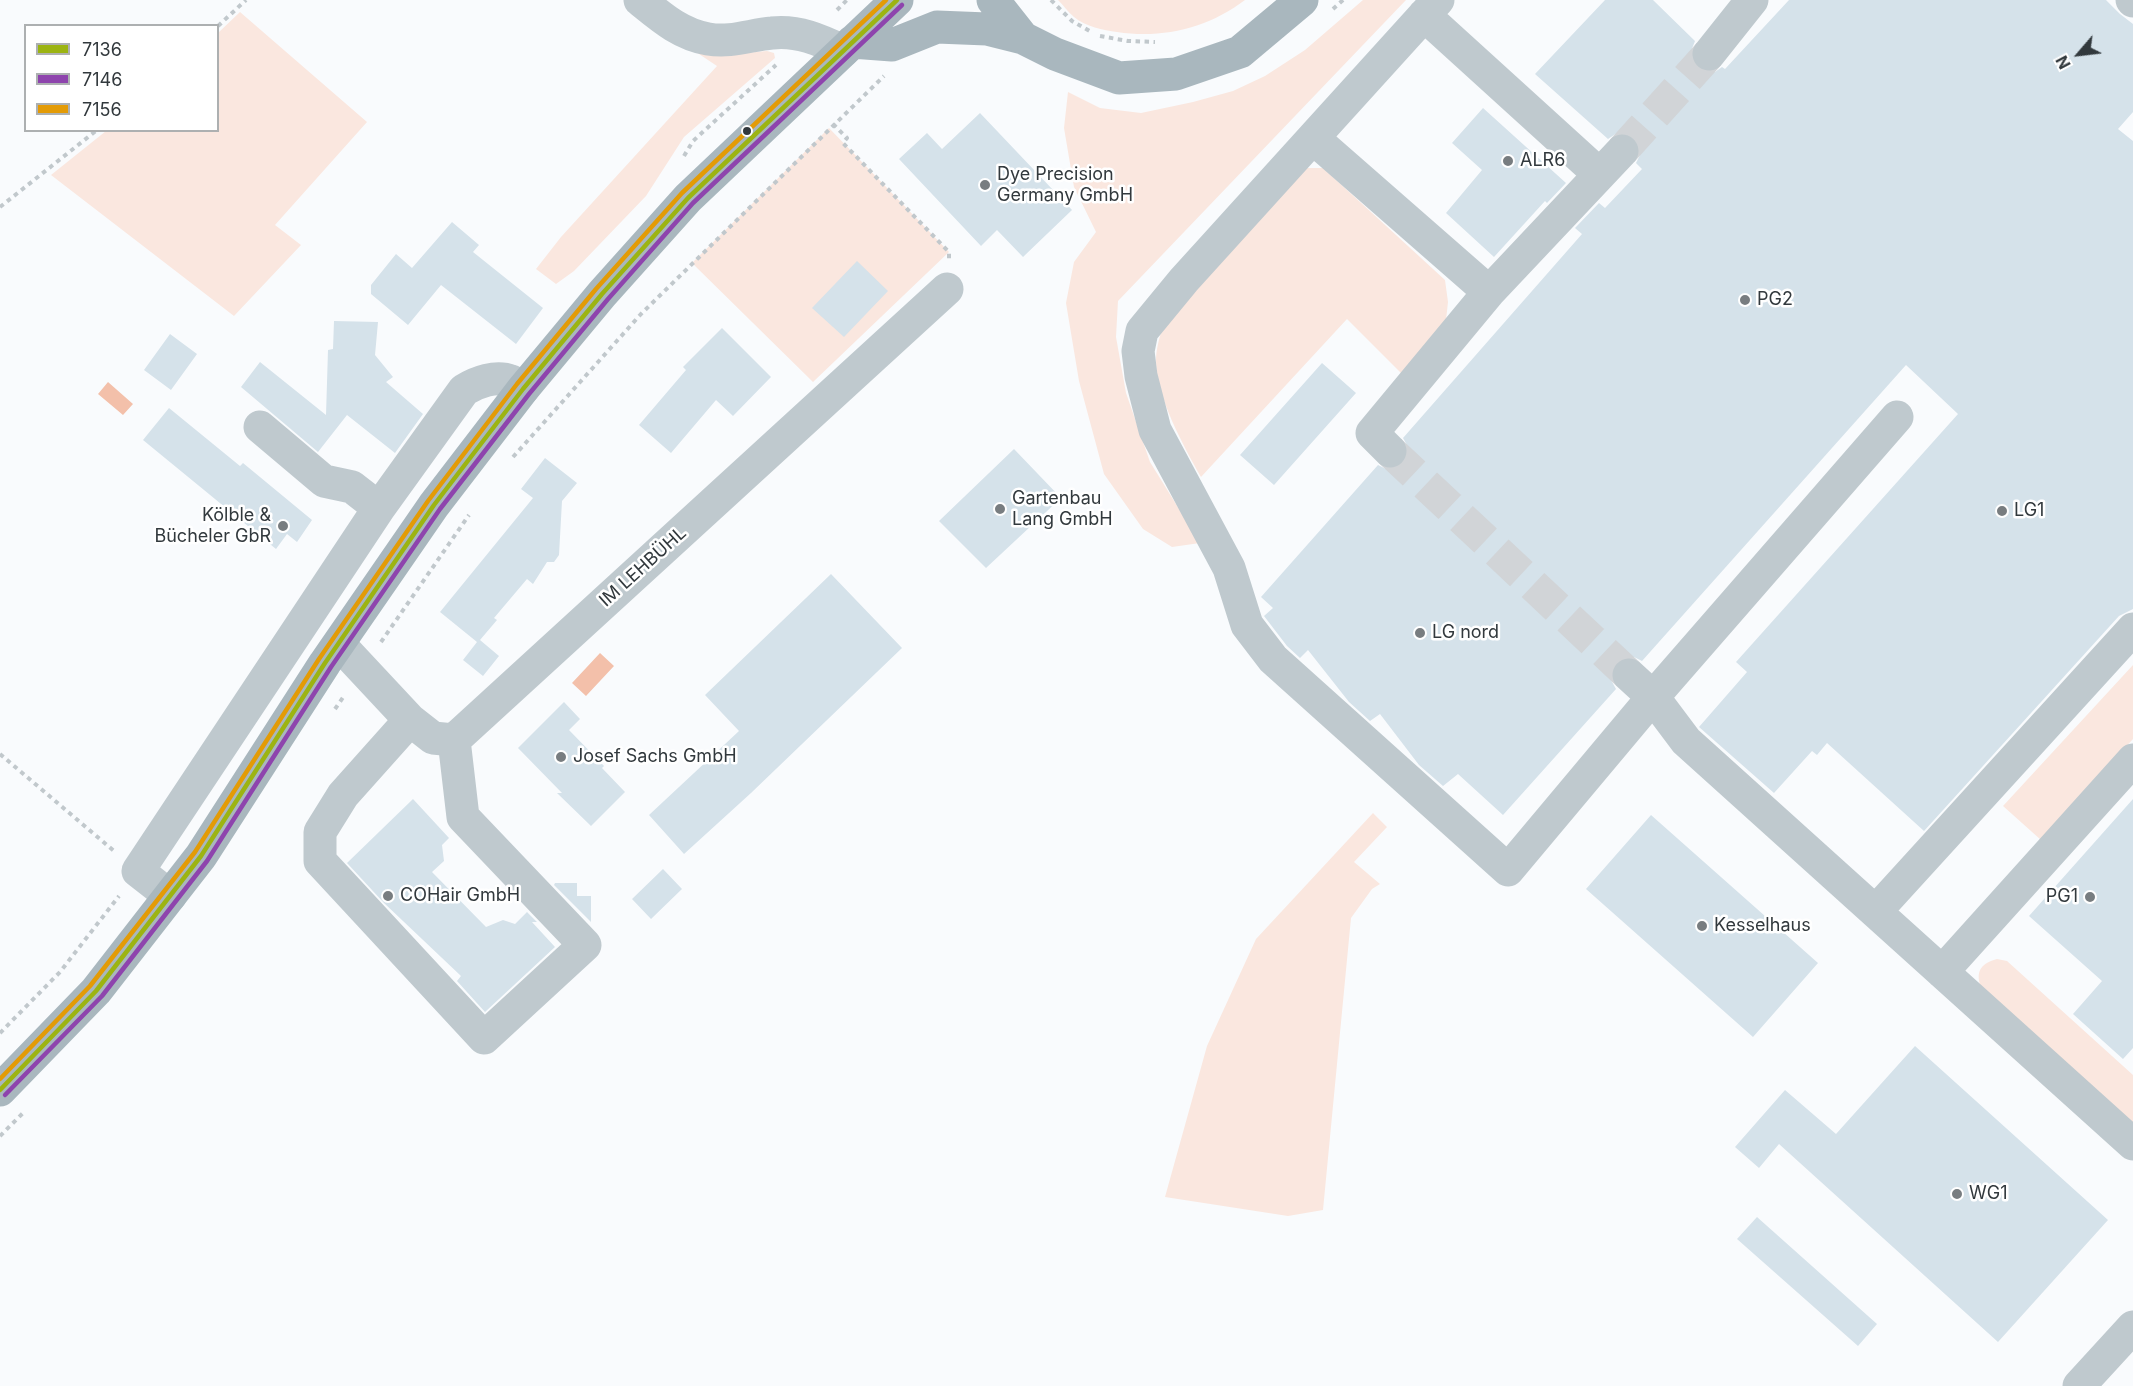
<!DOCTYPE html>
<html>
<head>
<meta charset="utf-8">
<style>
	body { margin:0 }
	#map { position:relative; width:2133px; height:1386px; overflow:hidden; background:#f9fbfd; font-family:Inter,sans-serif }
	canvas { display:block }
	.legend { position:absolute; left:24px; top:24px; width:195px; height:108px; box-sizing:border-box; background:#fff; border:2px solid #adb0b1; margin:0; padding:8px 10px; list-style:none; font-size:18px; color:#32393d }
	.legend li { display:flex; align-items:center; gap:12px; height:30px }
	.legend b { width:30px; border:2px solid #adb0b1 }
	.north { position:absolute; left:2049px; top:24px; width:60px; height:60px; -webkit-text-stroke:4px #fff; paint-order:stroke; rotate:242deg; font-size:16px; font-weight:700; line-height:24px; text-align:center; color:#32393d }
	.north::after { content:''; display:block; margin:auto; width:21px; height:27px; background:#32393d; clip-path:polygon(50% 0,100% 100%,50% 72%,0 100%) }
</style>
</head>
<body>
<div id="map">
<canvas width="2133" height="1386"></canvas>
<ul class="legend">
<li><b style="height:8px;background:#9cb412"></b>7136</li>
<li><b style="height:8px;background:#8e44ad"></b>7146</li>
<li><b style="height:8px;background:#e39b06"></b>7156</li>
</ul>
<div class="north">N</div>
</div>
<script>
const context = document.querySelector('canvas').getContext('2d');
context.lineJoin = 'round';
function fillPath(path, color) { context.fillStyle = color; context.fill(path, 'evenodd'); }
function strokePath(path, color, width, dash) { context.strokeStyle = color; context.lineWidth = width; context.lineCap = dash ? 'butt' : 'round'; context.setLineDash(dash || []); context.stroke(path); }
function write(font, color, halo, rows, align = 'center') {
  context.font = font + ' Inter,sans-serif'; context.lineWidth = 5; context.setLineDash([]); context.textBaseline = 'middle'; context.strokeStyle = halo; context.fillStyle = color; for (const [text, x, y, turn = 0] of rows) {
    context.save(); context.translate(x, y); context.rotate((+turn || 0) * Math.PI / 180); context.textAlign = isNaN(turn) ? turn : align; if (halo) context.strokeText(text, 0, 0); context.fillText(text, 0, 0); context.restore();
  }
}
fillPath(new Path2D(`
	M1058,0H1245C1208,28 1163,39 1117,32C1103,30 1086,27 1074,17C1068,12 1063,5 1058,0Z
	M1363,0H1406L1118,301L1116,337L1126,393L1150,462L1200,543L1172,547L1143,529L1104,474L1079,381L1066,303L1074,262L1096,232L1074,187L1064,128L1068,92L1100,108L1141,113L1193,102L1233,91L1265,76L1305,50Z
	M240,12L367,122L275,225L301,245L234,316L51,175L106,131L218,130V33Z
	M767,51L774,53L775,58L684,137L646,196L574,271L556,284L536,269L561,237L717,66L696,52L733,54Z
	M829,128L949,252L813,382L692,263Z
	M1307,168H1323L1445,280L1448,302L1445,329L1403,375L1347,319L1201,477C1184,447 1156,396 1156,361C1156,350 1159,339 1162,329L1291,172Z
	M2133,665V739L2041,840L2003,806Z
	M1373,813L1387,827L1354,862L1380,884L1372,889L1351,918L1323,1210L1288,1216L1165,1197L1207,1046L1256,939Z
	M1997,959L2007,961L2133,1075V1125L1982,990C1975,973 1979,964 1997,959Z`), '#fae7df');
fillPath(new Path2D(`
	M108,382L133,404L123,415L98,394Z
	M600,653L614,666L586,696L572,683Z`), '#f3c0aa');
fillPath(new Path2D(`
	M1605,0H1653L1695,41L1691,51V60L1697,68L1707,73L1715,72L1722,67L1725,69L1789,0H2106L2120,14L2133,24V112L2118,129L2133,141V609L2119,616L1924,831L1827,743L1817,755L1812,751L1774,793L1699,727L1747,672L1736,662L1958,414L1906,365L1642,661L1634,657H1624L1615,663L1611,672V680L1616,689L1503,815L1458,774L1443,786L1419,765L1380,714L1370,721L1349,702L1308,650L1300,658L1287,646L1264,616L1273,608L1261,597L1378,465L1386,469H1394L1404,464L1408,456V447L1403,438L1582,234L1575,228L1599,203L1605,208L1642,169L1636,163L1640,155V146L1634,137L1626,133H1617L1608,139L1535,74Z
	M1483,108L1566,183L1547,203L1545,201L1494,257L1446,213L1482,170L1452,143Z
	M980,113L1072,210L1023,257L997,230L981,246L899,159L927,133L942,149Z
	M452,222L479,245L473,252L543,308L516,344L441,285L408,325L371,294V285L396,254L412,268Z
	M857,261L888,291L844,337L812,308Z
	M334,321L378,322L375,355L393,377L386,382L423,414L395,453L347,415L318,452L241,387L260,362L326,415L328,350L333,349Z
	M722,328L771,377L733,416L716,400L671,453L639,425L686,370L683,367Z
	M170,334L197,354L171,390L144,370Z
	M1322,363L1356,393L1274,485L1240,455Z
	M169,408L240,466L243,463L312,520L297,542L287,534L276,549L143,440Z
	M1014,449L1061,498L986,568L939,521Z
	M545,458L577,483L562,501L559,555L554,562H547L533,584L527,579L494,618L497,620L480,640L499,656L483,676L463,660L477,642L440,612L533,498L521,489Z
	M831,574L902,648L751,793L684,854L649,815L739,731L705,695Z
	M564,702L580,719L569,730L604,766L602,768L625,792L591,826L557,793H562L518,748Z
	M413,799L449,838L442,845L444,861L432,872L486,927L503,920L515,924L527,912L537,922H532L555,947L485,1012L457,981L461,976L384,903L347,863Z
	M2133,799V1048L2123,1059L2073,1014L2102,981L2029,916Z
	M1651,815L1818,963L1753,1037L1586,889Z
	M663,869L682,889L651,919L632,899Z
	M555,883H577V896H591V922L554,885Z
	M1915,1046L2108,1220L1998,1342L1779,1144L1759,1168L1735,1147L1785,1090L1836,1134Z
	M1757,1217L1877,1324L1858,1346L1737,1239Z`), '#d5e2ea');
strokePath(new Path2D(`
	M1622,151L1709,54
	M1390,451L1629,675`), '#d1d4d7', 33, [33, 16]);
strokePath(new Path2D(`
	M1051,0L1072,21L1093,33
	M1333,9L1343,0
	M837,10L847,0
	M218,26L246,0
	M1100,36L1128,41L1155,42
	M833,124L847,138L843,143L949,252V261
	M684,156L693,141L776,65
	M0,207L97,130
	M513,457L641,314L884,76
	M381,642L469,515
	M335,709L344,696
	M0,754L114,851
	M0,1033L60,972L119,896
	M0,1136L23,1113`), '#c1c8cc', 4, [4.5, 4.5]);
strokePath(new Path2D(`
	M640,0C661,17 680,34 708,39C731,43 750,35 772,33C798,30 820,40 843,51
	M1438,0L1184,280L1142,331L1138,351L1141,376L1155,430L1229,568L1247,625L1273,659L1508,870L1653,697L1686,741L2133,1144
	M2132,0L2133,1
	M1424,15L1599,174
	M1709,54L1752,0
	M1313,138L1489,292
	M260,427L324,481L352,487L379,508
	M1390,451L1372,433L1489,292L1622,151
	M339,644L410,720L433,738L454,740L947,289
	M1629,675L1653,697L1897,417
	M410,720L343,795L320,832V861L484,1038L585,945L463,817L454,740
	M170,896L138,871L379,508L464,390C477,382 496,375 511,381C515,382 519,387 523,389
	M1876,911L2133,629
	M1942,972L2133,760
	M2079,1386L2133,1327`), '#bfc9ce', 33);
strokePath(new Path2D(`
	M993,0L1023,38
	M852,42L892,45L937,27L987,29L1023,38L1055,54L1119,78L1176,74L1240,52L1302,0
	M0,1090L96,991L201,856L325,663L434,505L523,389L602,294L688,198L897,0`), '#a9b7be', 33);
strokePath(new Path2D(`
	M0,1090L96,991L201,856L325,663L434,505L523,389L602,294L688,198L897,0`), '#9cb412', 4.5);
strokePath(new Path2D(`
	M5,1095L102,996L207,861L331,667L440,509L529,394L608,299L693,203L902,5`), '#8e44ad', 4.5);
strokePath(new Path2D(`
	M0,1079L90,986L195,852L319,659L428,501L517,384L596,289L682,193L886,0`), '#e39b06', 4.5);
for (const [x, y, r, color] of [
	[747,131,5,"#32393d"],
	[1508,161,6,"#787d80"],
	[985,185,6,"#787d80"],
	[1745,300,6,"#787d80"],
	[1000,509,6,"#787d80"],
	[2002,511,6,"#787d80"],
	[283,526,6,"#787d80"],
	[1420,633,6,"#787d80"],
	[561,757,6,"#787d80"],
	[388,896,6,"#787d80"],
	[2090,897,6,"#787d80"],
	[1702,926,6,"#787d80"],
	[1957,1194,6,"#787d80"]
]) { const dot = new Path2D(); dot.arc(x, y, r, 0, 2 * Math.PI); context.fillStyle = color; context.fill(dot); strokePath(dot, '#fff', 2); }
write('18px', '#32393d', '#fff', [
	["ALR6",1520,161],
	["Dye Precision",997,175],
	["Germany GmbH",997,196],
	["PG2",1757,300],
	["Gartenbau",1012,499],
	["Lang GmbH",1012,520],
	["LG1",2014,511],
	["Kölble &",271,516,"right"],
	["Bücheler GbR",271,537,"right"],
	["LG nord",1432,633],
	["Josef Sachs GmbH",573,757],
	["COHair GmbH",400,896],
	["PG1",2078,897,"right"],
	["Kesselhaus",1714,926],
	["WG1",1969,1194]
], 'left');
write('18px', '#32393d', '#fff', [
	["IM LEHBÜHL",643,567,-42]
]);
</script>
</body>
</html>
